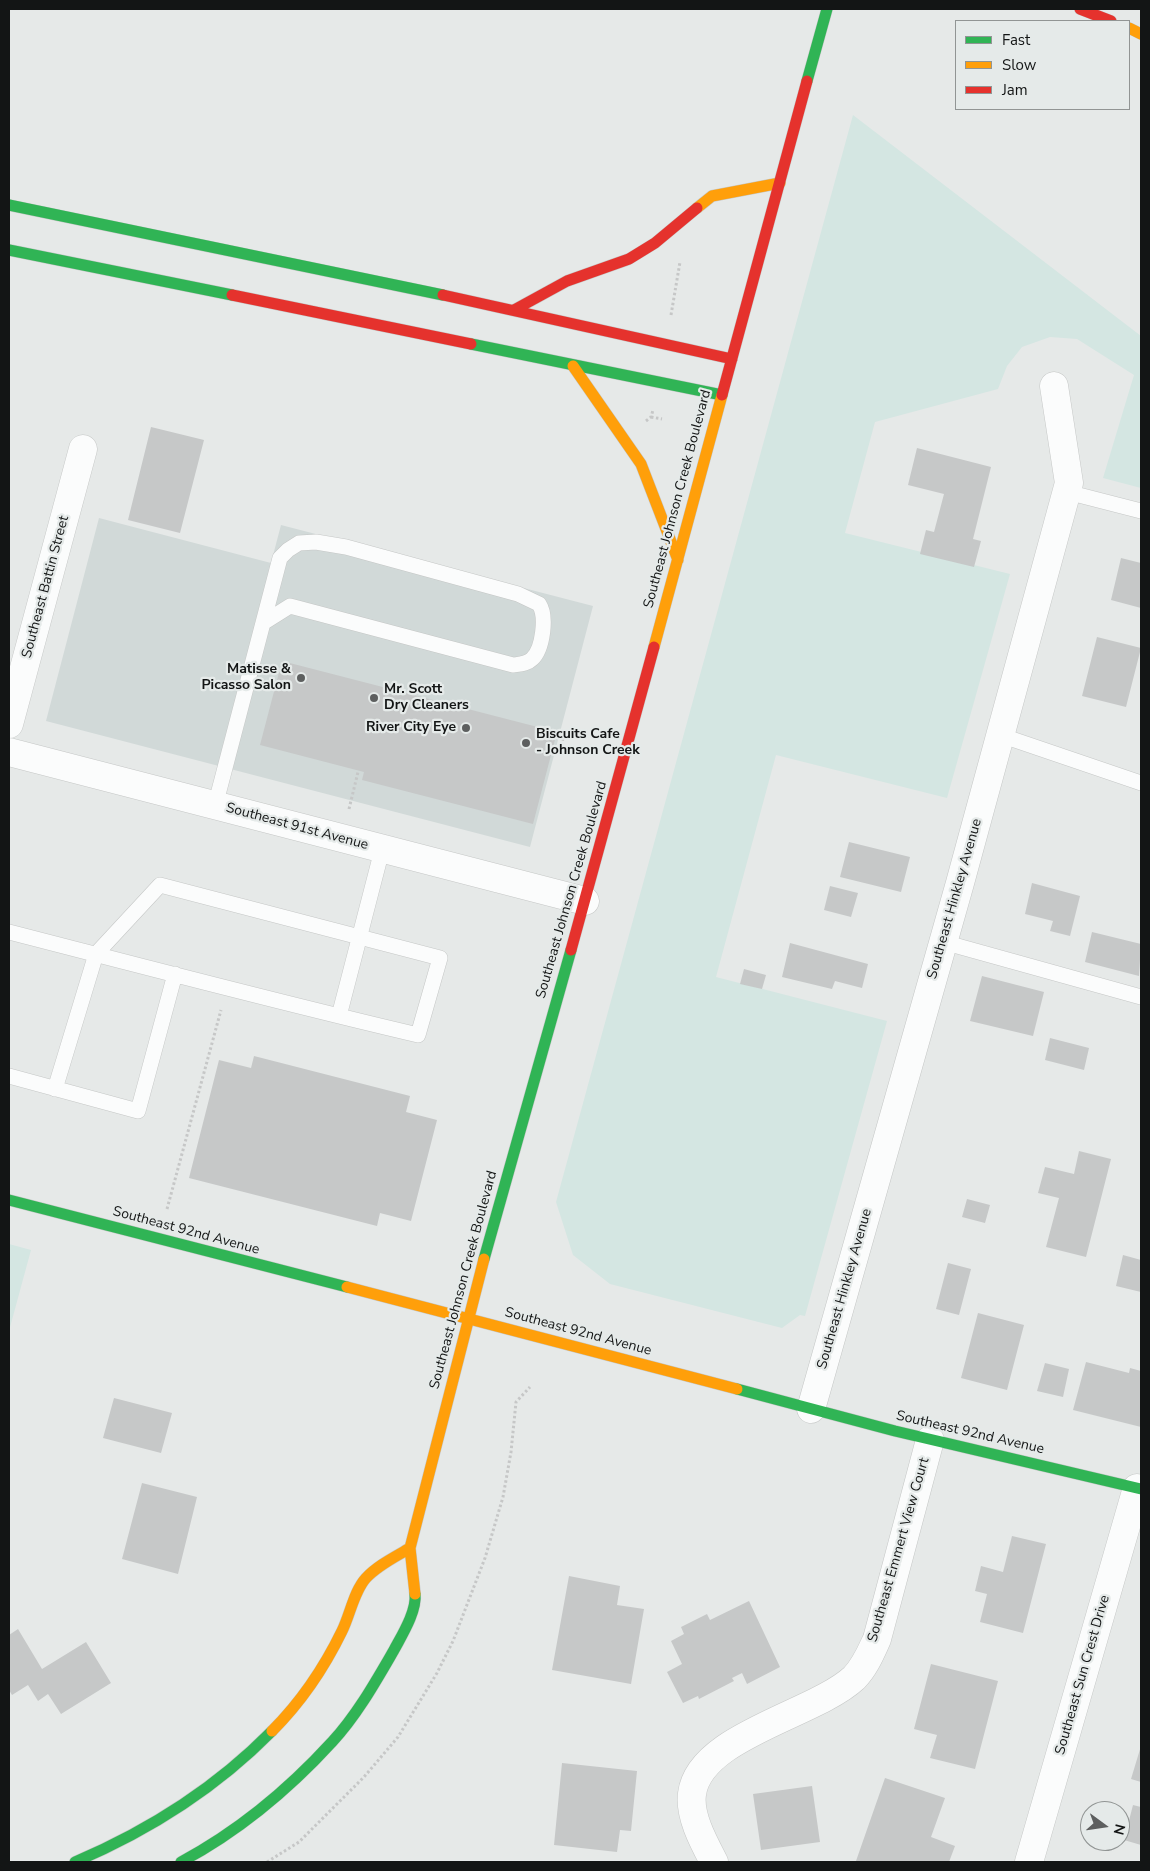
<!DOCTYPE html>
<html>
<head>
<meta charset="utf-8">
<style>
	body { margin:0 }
	#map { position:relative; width:1150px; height:1871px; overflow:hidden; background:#e6e9e8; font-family:"Nunito Sans",sans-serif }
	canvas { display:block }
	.frame { position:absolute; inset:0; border:10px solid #131515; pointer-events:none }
	.legend { position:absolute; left:955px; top:20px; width:175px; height:90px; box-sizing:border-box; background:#e5eae9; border:1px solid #919594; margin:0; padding:6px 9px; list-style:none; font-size:15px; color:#131515 }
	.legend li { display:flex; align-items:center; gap:10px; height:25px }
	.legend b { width:25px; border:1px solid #919594 }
	.north { position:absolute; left:1080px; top:1801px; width:50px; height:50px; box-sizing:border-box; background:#e5eae9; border:1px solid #919594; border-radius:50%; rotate:104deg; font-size:14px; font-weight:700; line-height:20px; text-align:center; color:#131515 }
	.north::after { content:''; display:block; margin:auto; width:18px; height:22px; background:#5d5f5f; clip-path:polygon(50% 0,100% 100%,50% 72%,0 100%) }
</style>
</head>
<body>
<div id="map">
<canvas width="1150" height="1871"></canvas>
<div class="frame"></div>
<ul class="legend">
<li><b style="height:6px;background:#30b455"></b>Fast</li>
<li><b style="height:6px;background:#ff9f0a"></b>Slow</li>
<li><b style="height:6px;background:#e5322d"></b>Jam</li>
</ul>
<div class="north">N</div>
</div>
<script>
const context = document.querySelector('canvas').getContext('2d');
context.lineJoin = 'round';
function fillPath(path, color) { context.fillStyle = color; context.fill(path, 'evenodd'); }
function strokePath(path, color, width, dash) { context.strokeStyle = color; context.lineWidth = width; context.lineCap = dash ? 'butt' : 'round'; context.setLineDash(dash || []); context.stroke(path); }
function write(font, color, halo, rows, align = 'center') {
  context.font = font + ' "Nunito Sans",sans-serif'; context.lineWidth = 4.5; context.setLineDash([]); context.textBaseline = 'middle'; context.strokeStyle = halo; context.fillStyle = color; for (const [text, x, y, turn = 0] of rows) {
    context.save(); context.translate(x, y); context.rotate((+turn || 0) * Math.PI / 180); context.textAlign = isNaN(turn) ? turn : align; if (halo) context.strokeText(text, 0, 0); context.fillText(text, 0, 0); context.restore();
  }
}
fillPath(new Path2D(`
	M99,518L271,563L281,525L593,606L530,847L46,721Z`), '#d1d9d8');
fillPath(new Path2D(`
	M853,115L1141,336V488L1103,478L1134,375L1077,339L1050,337L1022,347L1007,366L998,389L875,422L845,533L1010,574L947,798L776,755L716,977L887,1021L805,1316L800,1315L782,1328L610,1284L573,1255L556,1202Z
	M9,1244L31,1250L9,1331Z`), '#d4e6e2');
fillPath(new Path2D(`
	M151,427L204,440L180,533L128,520Z
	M917,448L991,467L973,539L981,541L974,567L920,554L926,530L934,532L944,494L908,485Z
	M1121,558L1141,563V608L1111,600Z
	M1097,637L1141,648L1126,707L1082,696Z
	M282,661L557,732L533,824L362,780L364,772L260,745Z
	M849,842L910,857L901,892L840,877Z
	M1032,883L1080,896L1070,936L1050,931L1053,921L1025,914Z
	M830,886L858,893L851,917L824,910Z
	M1092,932L1141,944L1139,976L1085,962Z
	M790,943L868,964L862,988L835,981L832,989L782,977Z
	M744,969L766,975L762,989L740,984Z
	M982,976L1044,992L1033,1036L970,1021Z
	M1050,1038L1089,1048L1084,1070L1045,1060Z
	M254,1056L410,1096L406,1112L437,1120L411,1221L380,1213L377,1226L189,1178L219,1060L251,1068Z
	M1079,1151L1111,1159L1086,1257L1046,1247L1059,1198L1038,1193L1045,1167L1074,1174Z
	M967,1199L990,1205L985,1223L962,1217Z
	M1123,1255L1141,1260V1292L1116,1286Z
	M948,1263L971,1269L959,1315L936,1309Z
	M978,1313L1024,1325L1007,1390L961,1378Z
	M1086,1362L1129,1373L1130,1368L1141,1371V1427L1073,1410Z
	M1045,1363L1069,1369L1063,1397L1037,1391Z
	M114,1398L172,1413L161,1453L103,1438Z
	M142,1483L197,1497L178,1574L122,1559Z
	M1012,1536L1046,1544L1023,1633L980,1622L987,1594L975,1591L981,1566L1003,1572Z
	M569,1576L620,1586L617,1605L644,1609L631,1684L552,1670Z
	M749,1601L780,1667L747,1684L742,1673L732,1678L734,1681L699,1699L698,1696L683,1703L667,1672L682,1664L671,1641L684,1634L681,1627L707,1614L710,1620Z
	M18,1629L42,1669L86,1642L111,1683L61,1714L48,1694L38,1701L28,1685L12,1695L9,1690V1635Z
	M931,1664L998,1681L975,1769L930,1758L937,1735L914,1729Z
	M1141,1746V1782L1131,1779Z
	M562,1763L637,1771L631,1831L620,1830L617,1852L554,1845Z
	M885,1778L945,1798L931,1837L955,1846L949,1862L856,1861Z
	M812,1786L820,1842L761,1850L753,1794Z
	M1133,1805L1141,1807V1845L1124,1840Z`), '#c6c8c8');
const lane = new Path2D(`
	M1067,492L1141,511
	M1000,735L1141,783
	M215,806L280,558L288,550L299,543L316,542L346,547L518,594L539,604C547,616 543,649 532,659C527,664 520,664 513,665L290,606L263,623
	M9,932C145,967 281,1003 418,1035L440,958L160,885L96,954L55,1089
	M943,942L1141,997
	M339,1016L382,850
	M9,1076L138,1111L175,974`);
const street = new Path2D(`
	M9,724L83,449
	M9,752L585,901
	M811,1409L960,883L1069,483L1054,386
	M714,1862C704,1843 689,1816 692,1794C699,1736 814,1715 854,1678C865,1667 871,1652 877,1639L930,1440
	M1029,1862L1137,1488`);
const fast = new Path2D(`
	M807,81L827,9
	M9,205L443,295
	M9,250L232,295
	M471,344L722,395
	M9,1200L347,1287
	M484,1259L571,950
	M737,1389L895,1431L1141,1489
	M75,1862C150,1830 215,1789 272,1731
	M181,1862C237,1832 289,1789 332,1742C357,1715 376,1681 394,1650C402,1635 417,1611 415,1594`);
const slow = new Path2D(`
	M1129,28L1141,34
	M697,208L712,196L780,183
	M573,366L641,464L678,560
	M654,647L722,395
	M347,1287L737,1389
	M415,1594L410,1548L484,1259
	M272,1731C300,1703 325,1666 342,1631C350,1615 354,1591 366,1578C378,1565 395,1557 410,1548`);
const jam = new Path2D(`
	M1080,9L1111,21
	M232,295L471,344
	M443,295L732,359
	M514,310L567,281L629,259L655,243L697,208
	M722,395L807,81
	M571,950L654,647`);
strokePath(lane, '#c5c7c6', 16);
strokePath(street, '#c5c7c6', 29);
strokePath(fast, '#c5c7c6', 12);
strokePath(slow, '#c5c7c6', 12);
strokePath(jam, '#c5c7c6', 12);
strokePath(new Path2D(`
	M671,315L680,262
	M651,417L662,419
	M646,421L651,417L653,410
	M557,738L566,740
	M349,809L358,772
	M167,1209L221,1010
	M267,1862L299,1842L364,1777L398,1737L437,1673L453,1641L485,1558L503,1497L511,1452L516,1402L530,1387`), '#c6c7c7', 3, [2.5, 2.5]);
strokePath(lane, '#fbfcfc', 15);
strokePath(street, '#fbfcfc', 28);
strokePath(fast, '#30b455', 11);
strokePath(slow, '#ff9f0a', 11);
strokePath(jam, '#e5322d', 11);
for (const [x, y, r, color] of [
	[301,678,5,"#5d5f5f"],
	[374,698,5,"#5d5f5f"],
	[466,728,5,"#5d5f5f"],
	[526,743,5,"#5d5f5f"]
]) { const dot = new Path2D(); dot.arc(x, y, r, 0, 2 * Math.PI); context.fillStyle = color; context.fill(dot); strokePath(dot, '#e5eae9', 2); }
write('14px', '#131515', '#e5eae9', [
	["Southeast Johnson Creek Boulevard",678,499,-75],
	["Southeast Battin Street",46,587,-75],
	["Southeast 91st Avenue",297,827,15],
	["Southeast Johnson Creek Boulevard",572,890,-74],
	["Southeast Hinkley Avenue",955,899,-74],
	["Southeast 92nd Avenue",186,1231,15],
	["Southeast Johnson Creek Boulevard",464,1280,-75],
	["Southeast Hinkley Avenue",845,1289,-74],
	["Southeast 92nd Avenue",578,1332,15],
	["Southeast 92nd Avenue",970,1433,13],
	["Southeast Emmert View Court",899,1550,-74],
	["Southeast Sun Crest Drive",1083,1675,-74]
]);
write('bold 14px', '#131515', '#e5eae9', [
	["Matisse &",291,670],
	["Picasso Salon",291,686],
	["Mr. Scott",384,690,"left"],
	["Dry Cleaners",384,706,"left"],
	["River City Eye",456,728],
	["Biscuits Cafe",536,735,"left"],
	["- Johnson Creek",536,751,"left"]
], 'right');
</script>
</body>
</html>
